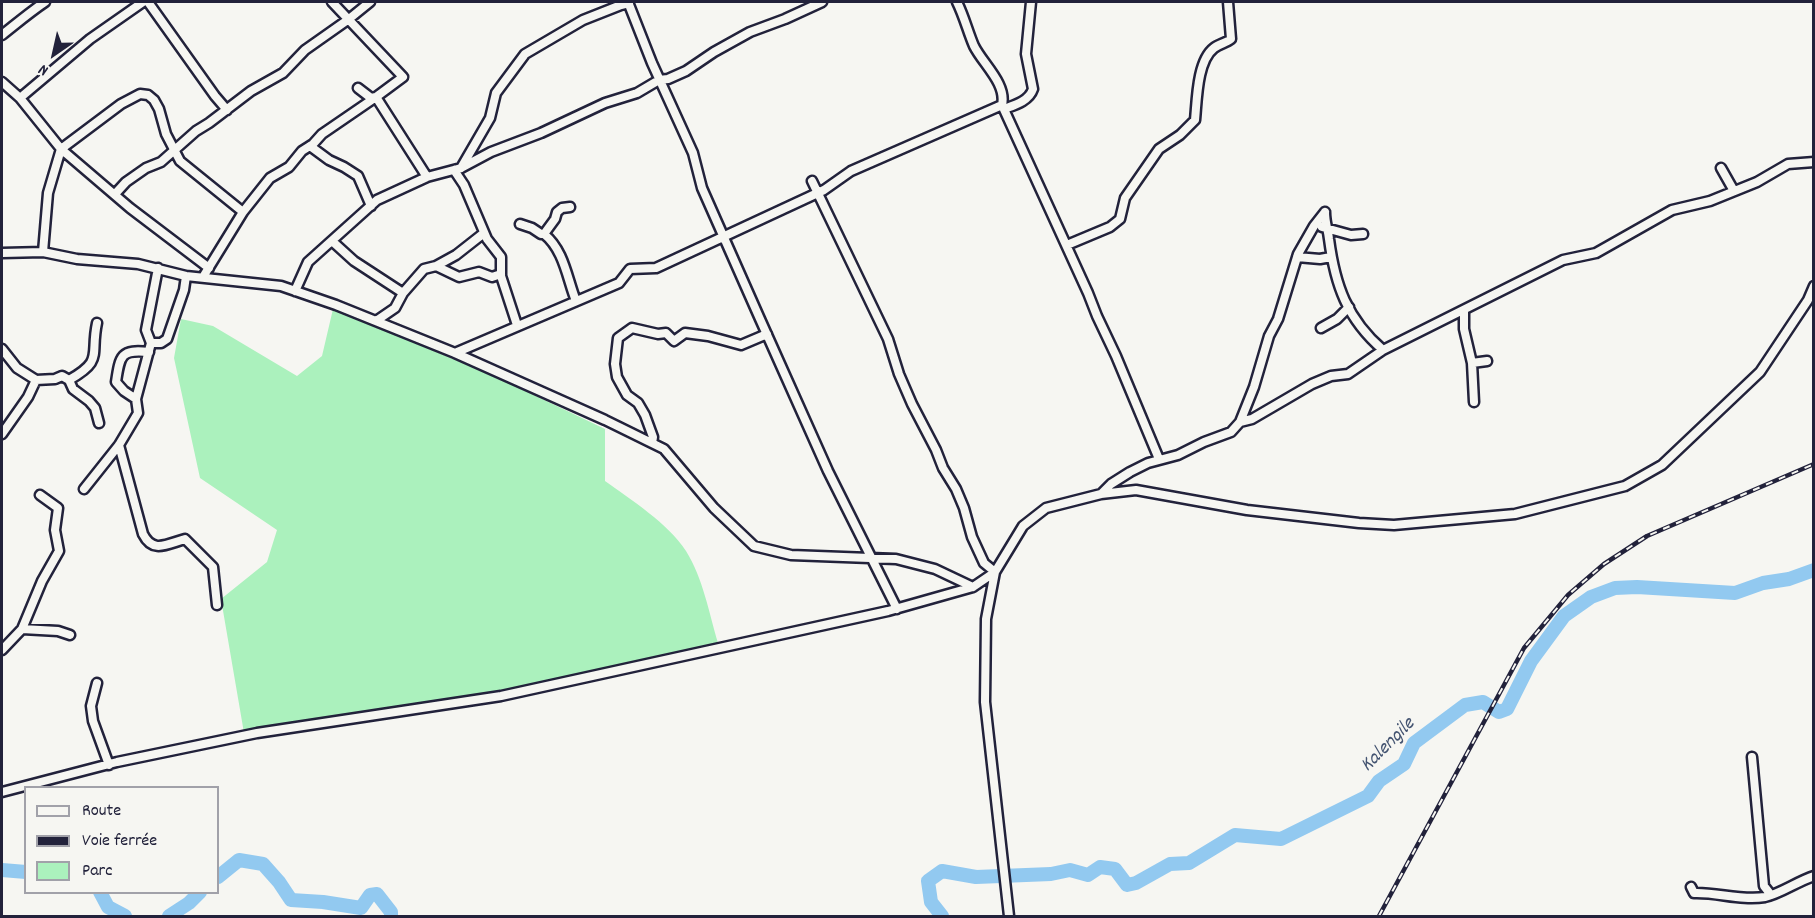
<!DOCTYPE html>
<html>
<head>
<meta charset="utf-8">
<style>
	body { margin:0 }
	#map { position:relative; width:1815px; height:918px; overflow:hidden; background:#f6f6f2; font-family:Dekko,sans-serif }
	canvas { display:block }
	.frame { position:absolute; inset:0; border:3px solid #22223b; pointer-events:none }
	.legend { position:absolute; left:24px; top:786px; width:195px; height:108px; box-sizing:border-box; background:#f6f6f2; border:2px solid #a1a1a9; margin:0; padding:8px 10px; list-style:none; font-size:18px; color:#22223b }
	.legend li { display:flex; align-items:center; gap:12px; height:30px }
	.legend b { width:30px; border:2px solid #a1a1a9 }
	.north { position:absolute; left:24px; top:24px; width:60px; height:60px; -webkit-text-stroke:4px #f6f6f2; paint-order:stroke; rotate:214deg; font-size:16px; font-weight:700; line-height:24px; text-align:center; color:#22223b }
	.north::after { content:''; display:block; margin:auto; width:21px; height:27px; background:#22223b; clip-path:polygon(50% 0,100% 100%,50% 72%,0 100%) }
</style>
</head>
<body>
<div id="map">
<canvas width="1815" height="918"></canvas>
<div class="frame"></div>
<ul class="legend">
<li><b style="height:8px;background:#f6f6f2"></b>Route</li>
<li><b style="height:8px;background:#22223b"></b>Voie ferrée</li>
<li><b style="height:16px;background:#abf1bd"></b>Parc</li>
</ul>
<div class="north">N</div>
</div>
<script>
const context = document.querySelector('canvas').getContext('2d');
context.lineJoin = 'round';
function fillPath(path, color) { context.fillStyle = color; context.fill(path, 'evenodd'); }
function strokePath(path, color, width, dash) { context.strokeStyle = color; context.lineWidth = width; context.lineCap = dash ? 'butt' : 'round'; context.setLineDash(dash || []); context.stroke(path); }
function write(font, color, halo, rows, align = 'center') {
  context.font = font + ' Dekko,sans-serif'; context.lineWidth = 4.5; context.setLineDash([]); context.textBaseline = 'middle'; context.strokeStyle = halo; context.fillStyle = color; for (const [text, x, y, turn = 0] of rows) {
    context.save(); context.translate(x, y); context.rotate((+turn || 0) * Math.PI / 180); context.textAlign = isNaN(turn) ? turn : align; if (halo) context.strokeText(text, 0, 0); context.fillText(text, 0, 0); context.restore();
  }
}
fillPath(new Path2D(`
	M333,309L494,376L605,429V481C631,500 668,523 686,551C703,578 709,613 718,643L499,692L244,733L221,599L267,562L277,530L200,478L174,358L181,319L213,326L297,376L322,356Z`), '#abf1bd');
strokePath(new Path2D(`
	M2,870L26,872
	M218,877L239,860L263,864L279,882L291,900L323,902L361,908L370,895L377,894L391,912V916
	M100,892L108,907L125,916
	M169,916L189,903L200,892
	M942,916L931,902L928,881L942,871L976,877L1051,874L1070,870L1088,875L1100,867L1115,869L1127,885L1136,883L1170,864L1189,863L1235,835L1281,839L1368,796L1379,781L1404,764L1414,743L1465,705L1483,702L1499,712L1507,709L1531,661L1564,616L1591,597L1615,588L1637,587L1735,593L1763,583L1789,579L1814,570`), '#92c9f0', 14);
const street = new Path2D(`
	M148,2L215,96L227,110
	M332,2L403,77L376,97L427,177
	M628,2L652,63L693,153L702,188L760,319L828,471L897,609
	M957,2C964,16 968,32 974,46C983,64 1007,84 1002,105L1088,293L1097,316L1116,356L1159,459
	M2,35C16,24 30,12 45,2
	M2,82L20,98L61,149L130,208L209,268
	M358,88L371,98L376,97
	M20,98L90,39L143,2
	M1004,109C1015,105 1029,101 1033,89L1026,54L1031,2
	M310,146L329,160L344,167L358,176L371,206
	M461,168L490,118L496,93L525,54L583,20L621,5L629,3
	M1721,168L1734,191
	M454,170L464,185L487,239L501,257V276L517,325
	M115,194L126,182L146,168L161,162L196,131L209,123L251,91L283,73L305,50L349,19L370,2
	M243,212L270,178L289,167L302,151L313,144L322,134L376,97
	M1325,212C1325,223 1328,229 1329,239C1335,285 1347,319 1383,350
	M520,224L532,228L541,234H544L555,219L557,212L562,208L570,207
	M1322,227L1351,235L1363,234
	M544,234C564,250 567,278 576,301
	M332,241L354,261L403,293L395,308L376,321
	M1067,245L1110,227L1120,219L1125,198L1159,149L1180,135L1195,120C1197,100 1197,61 1214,48C1219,44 1226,43 1231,39L1228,2
	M43,252L48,193L61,149L121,104L140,94L148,95L154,100L159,109L166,134L180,161L243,212L203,277
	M2,253L43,252L77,259L138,264L186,276L281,286L336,305L455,353L605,420L664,449L714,508L754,546L791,555L896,559L935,569L973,587
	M1297,257L1320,259L1331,257L1332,260
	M436,266L456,255L484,233
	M295,291L308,262L377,200L427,177L461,168L491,152L541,133L605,103L637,93L659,80L668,79L686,71L714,52L750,32L785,19L822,2
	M403,293L424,269L436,266L459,277L479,272L492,277L501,274
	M1464,310V329L1472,363L1474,402
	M1321,328L1337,319L1349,307
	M151,343L146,330L158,268
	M2,349L17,368L36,380L28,397L2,434
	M455,353L619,283L630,269L656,268L824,190L851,171L1002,105
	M1472,363L1487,361
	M36,380L55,379L62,376L69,380L73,389L89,401L95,408L99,423
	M69,380C104,360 90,356 97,323
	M136,399L124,391L116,382C120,355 121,349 149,352
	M1240,422L1254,387L1269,336L1278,319L1298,254L1314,226L1325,212
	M652,443L653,437L645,415L638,403L627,395L617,377L615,364L618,338L632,328L658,334L666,333L674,341L685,333L708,336L741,345L767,334
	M119,445L143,534C153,554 167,544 185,539L213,567L217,605
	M84,489L119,445L138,413L136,399L151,343H161L167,339L184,290L186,276
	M1101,494L1111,484L1130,472L1148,463L1178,455L1204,442L1231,432L1240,422L1252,419L1312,384L1331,376L1348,374L1383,350L1563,260L1596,253L1672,210L1710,201L1757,182L1788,164L1814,162
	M22,629L42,581L59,551L55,530L58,508L40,495
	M2,650L22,629L58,631L70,635
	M97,683L91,706L93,721L109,765
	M1752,757L1764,886L1771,895
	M2,792L117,762L257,733L501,696L888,611L973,587L995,572L984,563L972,537L964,508L956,489L943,468L936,450L912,404L899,374L888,339L812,181
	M1691,887L1694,893C1717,892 1741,901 1765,897C1780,894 1798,881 1814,876
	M1009,916L985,702L986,619L995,572L1023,526L1046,508L1101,494L1136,490L1247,510L1359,523L1394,525L1515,514L1625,486L1662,465L1760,372L1808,300L1814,286`);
strokePath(street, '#22223b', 13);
strokePath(street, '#f6f6f2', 8);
const rail = new Path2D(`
	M1379,916L1524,648L1568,595L1604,564L1647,536L1814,464`);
strokePath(rail, '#22223b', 4.5);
strokePath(rail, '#f6f6f2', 2, [7]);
write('italic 20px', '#445471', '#f6f6f2', [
	["Kalengile",1389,746,-45]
]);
</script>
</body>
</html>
